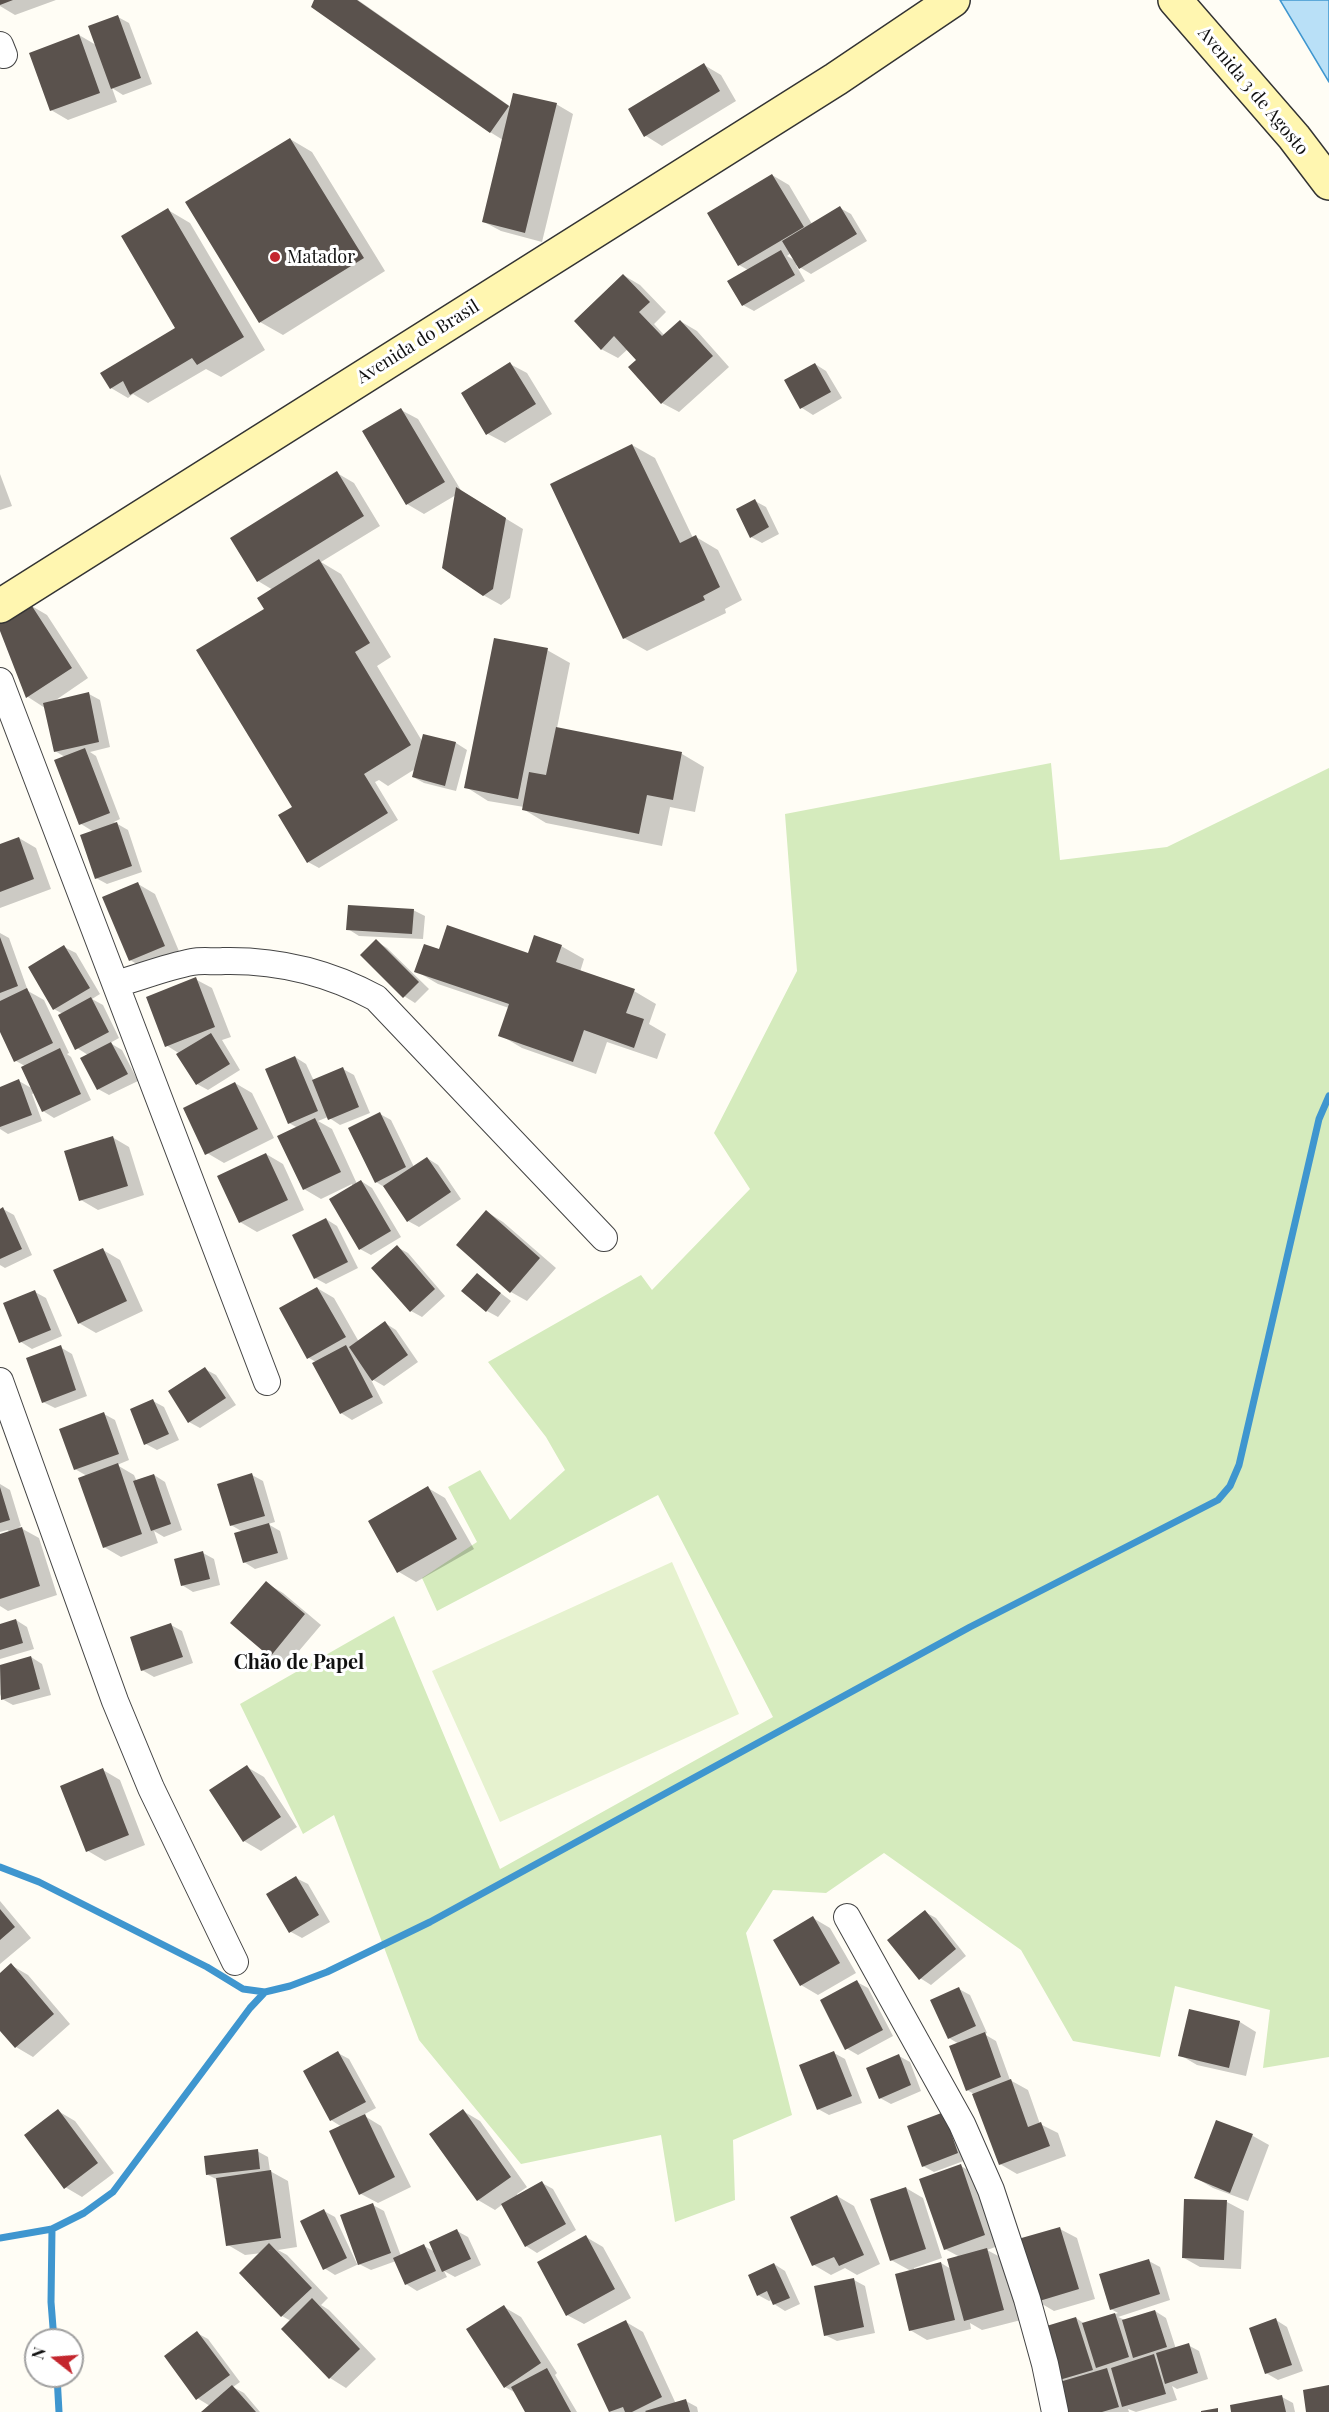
<!DOCTYPE html>
<html>
<head>
<meta charset="utf-8">
<style>
	body { margin:0 }
	#map { position:relative; width:1329px; height:2412px; overflow:hidden; background:#fffdf5; font-family:"Playfair Display",serif }
	canvas { display:block }
	.north { position:absolute; left:24px; top:2328px; width:60px; height:60px; box-sizing:border-box; background:#fff; border:2px solid #a0a0a0; border-radius:50%; rotate:287deg; font-size:16px; font-weight:700; line-height:24px; text-align:center; color:#111 }
	.north::after { content:''; display:block; margin:auto; width:21px; height:27px; background:#c4262e; clip-path:polygon(50% 0,100% 100%,50% 72%,0 100%) }
</style>
</head>
<body>
<div id="map">
<canvas width="1329" height="2412"></canvas>
<div class="north">N</div>
</div>
<script>
const context = document.querySelector('canvas').getContext('2d');
context.lineJoin = 'round';
function fillPath(path, color) { context.fillStyle = color; context.fill(path, 'evenodd'); }
function strokePath(path, color, width, dash) { context.strokeStyle = color; context.lineWidth = width; context.lineCap = dash ? 'butt' : 'round'; context.setLineDash(dash || []); context.stroke(path); }
function write(font, color, halo, rows, align = 'center') {
  context.font = font + ' "Playfair Display",serif'; context.lineWidth = 6; context.setLineDash([]); context.textBaseline = 'middle'; context.strokeStyle = halo; context.fillStyle = color; for (const [text, x, y, turn = 0] of rows) {
    context.save(); context.translate(x, y); context.rotate((+turn || 0) * Math.PI / 180); context.textAlign = isNaN(turn) ? turn : align; if (halo) context.strokeText(text, 0, 0); context.fillText(text, 0, 0); context.restore();
  }
}
fillPath(new Path2D(`
	M1051,763L1060,860L1167,847L1329,768V2057L1263,2068L1270,2010L1175,1986L1160,2057L1073,2041L1021,1950L884,1853L826,1893L773,1890L746,1933L792,2115L733,2140L735,2200L675,2222L661,2135L521,2164L419,2040L334,1815L303,1834L240,1704L394,1616L500,1869L773,1717L658,1495L437,1611L422,1578L477,1542L448,1487L480,1470L510,1520L565,1470L546,1437L488,1362L641,1275L652,1290L750,1189L714,1133L797,971L785,814Z`), '#d5ebbd');
fillPath(new Path2D(`
	M672,1562L739,1714L500,1822L432,1671Z`), '#e6f2cf');
const water = new Path2D(`
	M1280,0H1329V82Z`);
fillPath(water, '#b9e0f7');
strokePath(water, '#3f96cf', 1.5);
fillPath(new Path2D(`
	M0,0H56L15,15L0,6Z
	M316,0H358L511,107L556,104L573,114L542,242L501,231L484,222L503,140L490,132Z
	M118,17L129,23L152,84L123,95L112,88L117,102L68,120L51,110L79,35L96,45Z
	M704,65L721,75L736,101L662,146L646,136L630,110Z
	M290,139L312,152L385,271L283,335L260,322Z
	M772,175L789,185L812,224L840,208L851,214L867,241L811,274L796,265L805,281L754,311L743,305L748,270L739,265ZM791,253L796,261L787,256Z
	M168,210L190,223L265,350L221,377L206,369L148,403L133,394L128,398L111,388L177,329Z
	M623,275L640,285L666,312L654,324L665,336L680,321L697,331L729,367L679,412L662,403L638,360L628,349L618,358L601,349Z
	M510,364L527,373L552,414L505,443L488,434Z
	M815,364L826,371L842,398L813,415L802,408L786,381Z
	M401,410L418,419L462,492L523,529L510,598L501,605L483,595L456,495L424,514L407,504L364,432Z
	M632,445L655,458L693,538L696,537L718,550L742,600L725,609L726,613L647,651L624,638Z
	M337,473L354,483L380,526L321,562L341,574L391,657L377,666L422,741L424,735L456,743L467,750L456,791L424,783L413,777L415,769L388,786L379,780L375,782L398,820L319,868L308,862L294,808L266,610L273,590L258,581Z
	M0,474L12,506L0,510Z
	M755,501L766,507L779,534L762,543L751,537Z
	M30,605L47,615L88,678L53,702L89,694L100,700L110,747L90,752L96,756L120,819L114,822L128,830L142,872L107,884L96,878L94,832L81,824L65,757L55,751L45,708L28,697L0,627V625Z
	M547,650L570,663L557,728L682,754L704,767L695,812L670,807L662,846L546,823L523,809L524,807L488,801L466,787Z
	M19,838L36,848L51,889L0,908V845Z
	M138,884L155,894L181,956L147,970L130,960Z
	M413,910L425,916L423,939L359,936L348,929Z
	M0,933L9,938L28,991L44,1000L69,1053L67,1054L71,1057L91,1100L54,1118L43,1111L34,1093L32,1094L42,1121L8,1134L0,1129V1088L19,1081L33,1089L25,1066L16,1061L0,1028Z
	M376,941L387,948L429,989L415,1003L404,996Z
	M561,946L584,959L580,972L634,991L656,1004L649,1024L666,1034L657,1059L607,1042L596,1074L522,1048L500,1035L509,1008L438,984L416,971L439,951L529,955Z
	M64,947L76,953L100,994L92,999L103,1005L119,1038L110,1043L122,1050L138,1081L109,1095L98,1089L88,1055L77,1048L63,1014L54,1009Z
	M195,979L212,988L231,1037L222,1040L240,1070L208,1090L197,1084L180,1054L166,1045Z
	M295,1057L306,1064L314,1081L343,1069L354,1075L370,1113L340,1125L328,1117L318,1121L332,1129L357,1184L361,1181L372,1188L401,1237L371,1255L360,1249L352,1184L321,1199L304,1189L298,1128L289,1123Z
	M235,1083L252,1093L274,1138L224,1163L207,1153Z
	M380,1114L391,1120L414,1167L427,1158L438,1165L461,1199L419,1227L408,1221L386,1188L376,1182Z
	M112,1137L129,1147L144,1195L98,1210L81,1200Z
	M266,1154L283,1164L304,1210L257,1232L240,1222Z
	M3,1209L14,1215L32,1255L5,1268L0,1265V1210Z
	M487,1212L503,1222L556,1268L527,1301L511,1292Z
	M326,1219L337,1226L358,1268L326,1284L315,1278Z
	M397,1247L408,1253L445,1296L422,1317L411,1311Z
	M103,1250L120,1260L143,1311L96,1333L79,1323Z
	M477,1275L511,1301L498,1317L487,1311Z
	M317,1288L334,1298L359,1342L385,1323L396,1330L418,1362L384,1386L370,1378L383,1403L352,1420L341,1413L316,1362L309,1358Z
	M35,1292L46,1298L62,1336L32,1349L21,1342Z
	M60,1347L72,1354L87,1396L55,1408L43,1402Z
	M205,1369L216,1375L236,1405L200,1428L189,1422Z
	M153,1401L164,1407L179,1440L157,1450L146,1444Z
	M104,1414L115,1420L129,1460L117,1465L134,1475L137,1482L154,1475L165,1482L182,1530L164,1537L154,1531L158,1543L121,1557L104,1547L87,1476L75,1469Z
	M252,1475L263,1481L275,1522L268,1524L280,1531L288,1559L255,1569L244,1562L243,1532L231,1525Z
	M0,1484L10,1490L21,1526L19,1527L39,1538L57,1595L8,1611L0,1606V1536L9,1532L8,1530L0,1532Z
	M428,1488L445,1498L474,1549L416,1582L399,1572L370,1521Z
	M203,1553L214,1559L220,1585L193,1592L182,1585Z
	M266,1583L283,1593L321,1625L287,1665L271,1655Z
	M16,1620L27,1627L34,1649L0,1659V1625Z
	M171,1625L182,1631L193,1663L154,1677L142,1670Z
	M31,1657L42,1664L51,1695L13,1705L2,1699L0,1694V1666Z
	M247,1767L264,1777L297,1827L261,1851L244,1841L211,1791Z
	M103,1770L120,1780L145,1845L105,1861L88,1851Z
	M296,1878L308,1884L330,1922L302,1938L291,1932L268,1895Z
	M0,1901L31,1938L0,1964Z
	M925,1912L936,1918L966,1956L931,1985L920,1978Z
	M813,1918L830,1928L856,1973L818,1995L801,1985Z
	M11,1965L28,1975L70,2024L33,2057L16,2047L0,2029V1975Z
	M857,1982L868,1988L893,2036L858,2055L846,2048Z
	M959,1989L970,1995L987,2033L984,2034L996,2041L1010,2080L1028,2090L1040,2124L1058,2133L1066,2156L1017,2174L1000,2164L974,2094L967,2090L959,2044L949,2038Z
	M1240,2022L1256,2032L1246,2076L1197,2065L1180,2055Z
	M338,2053L349,2059L376,2108L363,2115L381,2126L411,2187L378,2203L361,2194L342,2127L331,2120Z
	M834,2053L845,2059L862,2103L829,2115L818,2109Z
	M899,2056L910,2062L921,2091L891,2104L880,2098Z
	M58,2111L75,2121L114,2173L82,2197L65,2187Z
	M463,2111L480,2121L527,2187L517,2194L518,2196L542,2183L553,2189L576,2230L537,2253L526,2246L503,2204L495,2210L478,2200Z
	M943,2114L969,2159L934,2172L923,2166Z
	M1217,2122L1253,2136L1269,2145L1248,2201L1213,2188L1196,2178Z
	M257,2151L268,2157L270,2171L288,2181L297,2247L278,2250L287,2255L328,2298L321,2305L329,2310L376,2359L346,2388L330,2378L291,2321L282,2316L241,2273L262,2253L245,2255L228,2245L218,2180L208,2175Z
	M961,2166L978,2176L1001,2245L987,2250L1004,2259L1021,2320L982,2330L970,2323L971,2329L927,2340L910,2330L911,2271L891,2260L906,2188L923,2198L942,2258L914,2268V2270L941,2263L951,2269L960,2257L945,2249Z
	M837,2196L854,2206L880,2264L857,2275L845,2268L831,2275L814,2265Z
	M1227,2202L1244,2211L1241,2269L1200,2267L1184,2258Z
	M373,2205L384,2211L401,2256L424,2246L435,2252L457,2231L468,2237L481,2265L455,2277L444,2271L447,2277L417,2291L406,2284L396,2261L371,2270L359,2264L335,2275L324,2268V2211L335,2217L357,2264L359,2263Z
	M1060,2229L1077,2238L1095,2299L1054,2311L1037,2301Z
	M586,2237L603,2247L631,2298L584,2324L567,2315Z
	M1149,2261L1160,2267L1170,2300L1118,2317L1125,2320L1155,2311L1166,2318L1176,2349L1188,2345L1199,2351L1208,2379L1177,2389L1172,2386L1177,2400L1136,2412L1128,2409L1129,2412H1067L1058,2380L1076,2318L1085,2324L1118,2313L1111,2309Z
	M774,2264L785,2271L800,2304L785,2311L774,2304L772,2300L769,2301L758,2295Z
	M854,2280L865,2286L875,2333L837,2341L825,2335Z
	M504,2307L521,2317L557,2373L555,2375L577,2412H527L516,2393L505,2387Z
	M1276,2320L1287,2327L1303,2371L1278,2380L1266,2373Z
	M626,2322L643,2332L676,2404L686,2401L697,2407L698,2412H610L579,2345Z
	M197,2333L208,2339L240,2382L233,2387L244,2393L260,2412H203L210,2406L197,2398Z
	M1282,2397L1293,2403L1295,2412H1233Z`), '#0003');
strokePath(new Path2D(`
	M0,1867L39,1882L207,1967L243,1989L265,1992
	M52,2229L51,2302L54,2340
	M0,2238L52,2229L84,2213L113,2192L250,2008L265,1992L290,1986L327,1972L430,1922L970,1627L1218,1500L1230,1486L1239,1465L1319,1119L1329,1096
	M57,2376L59,2412`), '#3f96cf', 7);
fillPath(new Path2D(`
	M0,0H13L0,5Z
	M314,0H357L509,106L490,133L311,7Z
	M118,15L141,78L111,89L88,26Z
	M79,34L100,93L50,111L29,53Z
	M704,63L720,91L644,137L628,109Z
	M513,93L557,103L525,233L482,222Z
	M290,138L364,258L259,323L185,202Z
	M772,174L804,227L738,266L707,213Z
	M840,206L857,234L799,269L782,241Z
	M168,208L244,337L197,365L192,358L130,395L123,381L110,389L100,373L175,328L121,236Z
	M781,250L795,275L742,306L727,281Z
	M623,274L650,302L639,312L662,336L680,320L713,356L661,404L628,367L636,360L614,336L601,350L574,321Z
	M510,362L536,404L486,435L461,393Z
	M815,363L831,392L800,409L784,380Z
	M401,408L445,482L406,505L362,431Z
	M632,444L680,543L696,535L720,587L703,596L705,600L623,639L550,484Z
	M337,471L364,516L257,582L230,538Z
	M456,487L506,518L493,589L483,596L442,568Z
	M755,499L769,527L750,538L736,509Z
	M319,559L370,643L355,652L411,745L364,774L388,813L307,863L278,815L292,807L196,650L264,609L257,598Z
	M30,603L72,668L26,698L0,631V623Z
	M494,638L548,648L518,799L464,788Z
	M89,692L99,742L54,752L43,703Z
	M556,727L682,752L673,800L647,795L639,834L522,810L529,772L546,775Z
	M423,734L456,742L445,786L412,777Z
	M85,748L110,813L79,825L54,760Z
	M117,822L132,866L95,879L80,835Z
	M19,837L34,879L0,892V844Z
	M138,882L165,946L129,961L102,897Z
	M348,905L414,909L412,934L346,930Z
	M447,925L528,953L534,935L562,945L556,962L635,989L626,1013L644,1019L634,1048L584,1030L573,1062L498,1036L509,1004L414,972L424,944L439,949Z
	M0,937L18,986L0,993Z
	M376,939L419,982L403,998L360,955Z
	M64,945L90,988L53,1010L28,967Z
	M196,977L215,1027L165,1047L146,997Z
	M27,988L53,1043L14,1062L0,1032V1001Z
	M91,997L109,1032L75,1050L58,1015Z
	M211,1033L230,1064L196,1085L176,1054Z
	M111,1042L128,1074L97,1090L80,1058Z
	M60,1048L81,1094L42,1112L21,1067Z
	M295,1056L318,1111L288,1124L265,1069Z
	M343,1067L359,1107L328,1120L312,1080Z
	M19,1079L32,1115L0,1127V1087Z
	M235,1082L258,1129L205,1155L183,1108Z
	M380,1112L406,1167L375,1183L348,1128Z
	M315,1118L341,1172L303,1190L277,1136Z
	M113,1136L128,1186L79,1201L64,1151Z
	M266,1153L288,1200L239,1223L217,1176Z
	M427,1157L451,1192L407,1222L383,1186Z
	M361,1180L391,1231L359,1250L329,1199Z
	M3,1207L22,1249L0,1259V1209Z
	M486,1210L540,1258L510,1293L456,1245Z
	M326,1218L348,1262L314,1279L292,1235Z
	M397,1245L435,1289L410,1312L371,1268Z
	M103,1248L127,1301L78,1324L53,1270Z
	M477,1273L501,1293L486,1312L461,1291Z
	M317,1287L346,1337L307,1359L279,1308Z
	M35,1290L51,1330L19,1343L3,1303Z
	M385,1321L408,1355L372,1381L349,1347Z
	M61,1345L76,1390L42,1403L26,1358Z
	M346,1345L373,1397L340,1414L312,1363Z
	M205,1367L226,1398L188,1423L168,1391Z
	M153,1399L169,1434L144,1445L130,1409Z
	M104,1412L119,1454L74,1470L59,1429Z
	M118,1463L142,1534L103,1548L78,1478Z
	M252,1473L265,1516L230,1526L217,1484Z
	M154,1474L171,1524L151,1531L133,1481Z
	M428,1486L457,1539L397,1573L368,1521Z
	M0,1487L10,1520L0,1523Z
	M269,1523L278,1553L243,1563L234,1533Z
	M22,1527L40,1586L0,1599V1534Z
	M203,1551L210,1579L181,1586L174,1559Z
	M266,1581L305,1614L270,1657L230,1623Z
	M16,1619L23,1643L0,1650V1624Z
	M171,1623L183,1657L141,1671L130,1637Z
	M31,1656L40,1689L1,1700L0,1665Z
	M247,1765L281,1817L243,1842L209,1790Z
	M103,1768L129,1835L86,1852L60,1786Z
	M296,1876L319,1915L289,1933L266,1894Z
	M0,1909L15,1927L0,1940Z
	M925,1910L956,1949L919,1980L887,1940Z
	M813,1916L840,1963L800,1986L773,1940Z
	M11,1963L54,2014L15,2048L0,2031V1973Z
	M857,1980L883,2030L845,2050L820,2000Z
	M959,1987L976,2026L948,2039L930,2000Z
	M1189,2009L1240,2021L1229,2068L1178,2056Z
	M985,2032L1001,2077L966,2091L949,2046Z
	M338,2051L366,2102L330,2121L303,2071Z
	M834,2051L852,2096L817,2110L799,2065Z
	M899,2054L911,2085L879,2099L866,2068Z
	M1011,2079L1028,2127L1041,2122L1050,2146L999,2165L972,2094Z
	M58,2109L98,2163L64,2189L24,2135Z
	M463,2109L511,2177L477,2201L429,2134Z
	M944,2112L958,2153L922,2167L907,2126Z
	M365,2114L395,2177L359,2195L329,2131Z
	M1216,2120L1253,2134L1230,2193L1194,2178Z
	M258,2149L260,2169L206,2175L204,2156Z
	M961,2164L985,2235L944,2250L919,2179Z
	M271,2170L281,2238L226,2246L216,2178Z
	M542,2181L566,2224L525,2247L501,2204Z
	M906,2187L926,2249L890,2261L870,2199Z
	M837,2195L864,2255L839,2266L834,2257L812,2266L790,2217Z
	M1184,2199L1227,2200L1224,2260L1182,2258Z
	M373,2203L391,2253L358,2265L340,2215Z
	M324,2209L347,2258L323,2270L300,2221Z
	M1060,2227L1079,2289L1036,2302L1018,2239Z
	M457,2229L471,2259L442,2272L429,2242Z
	M586,2235L615,2289L566,2316L537,2262Z
	M269,2243L312,2288L281,2317L239,2273Z
	M424,2244L436,2271L405,2285L393,2258Z
	M987,2248L1004,2310L964,2321L947,2259Z
	M1149,2259L1160,2294L1110,2310L1099,2274Z
	M941,2262L955,2320L909,2331L895,2274Z
	M774,2263L790,2298L773,2305L767,2291L757,2296L748,2275Z
	M854,2278L864,2327L824,2336L814,2286Z
	M312,2298L360,2349L329,2379L281,2329Z
	M504,2305L541,2363L504,2388L466,2329Z
	M1155,2310L1167,2347L1133,2358L1122,2320Z
	M1115,2313L1129,2357L1096,2368L1082,2323Z
	M1076,2317L1093,2370L1056,2381L1040,2328Z
	M1276,2318L1292,2365L1265,2374L1249,2328Z
	M626,2320L662,2397L632,2412H625L623,2407L609,2412L577,2344Z
	M197,2331L230,2375L196,2400L164,2356Z
	M1189,2343L1198,2373L1165,2384L1156,2353Z
	M1154,2354L1166,2394L1122,2407L1111,2368Z
	M547,2368L571,2412H525L511,2387Z
	M1107,2368L1119,2407L1102,2412H1065L1056,2383Z
	M232,2385L256,2412H201Z
	M1329,2385V2412H1306L1303,2390Z
	M1282,2395L1286,2412H1231L1230,2405Z
	M686,2399L690,2412H646L645,2411Z
	M1218,2408V2412H1201V2411Z`), '#5a524d');
const street = new Path2D(`
	M0,45L4,55
	M0,681L267,1382
	M116,984C141,977 166,967 192,962C202,960 214,962 224,961C279,960 328,972 376,998L604,1238
	M0,1381L115,1701L151,1788L235,1962
	M847,1917L962,2124L991,2190L1027,2299L1045,2364L1055,2412`);
const secondary = new Path2D(`
	M1175,0L1294,137L1329,183
	M0,606L836,79L953,0`);
strokePath(street, '#444', 28);
strokePath(secondary, '#333', 36);
strokePath(street, '#fff', 26);
strokePath(secondary, '#fff6b0', 33);
for (const [x, y, r, color] of [
	[275,257,6,"#c4262e"]
]) { const dot = new Path2D(); dot.arc(x, y, r, 0, 2 * Math.PI); context.fillStyle = color; context.fill(dot); strokePath(dot, '#fff', 2); }
write('18px', '#111', '#fff', [
	["Avenida 3 de Agosto",1253,91,50],
	["Avenida do Brasil",418,342,-32]
]);
write('18px', '#111', '#fff', [
	["Matador",287,257]
], 'left');
write('bold 20px', '#111', '#fff', [
	["Chão de Papel",299,1663]
]);
</script>
</body>
</html>
